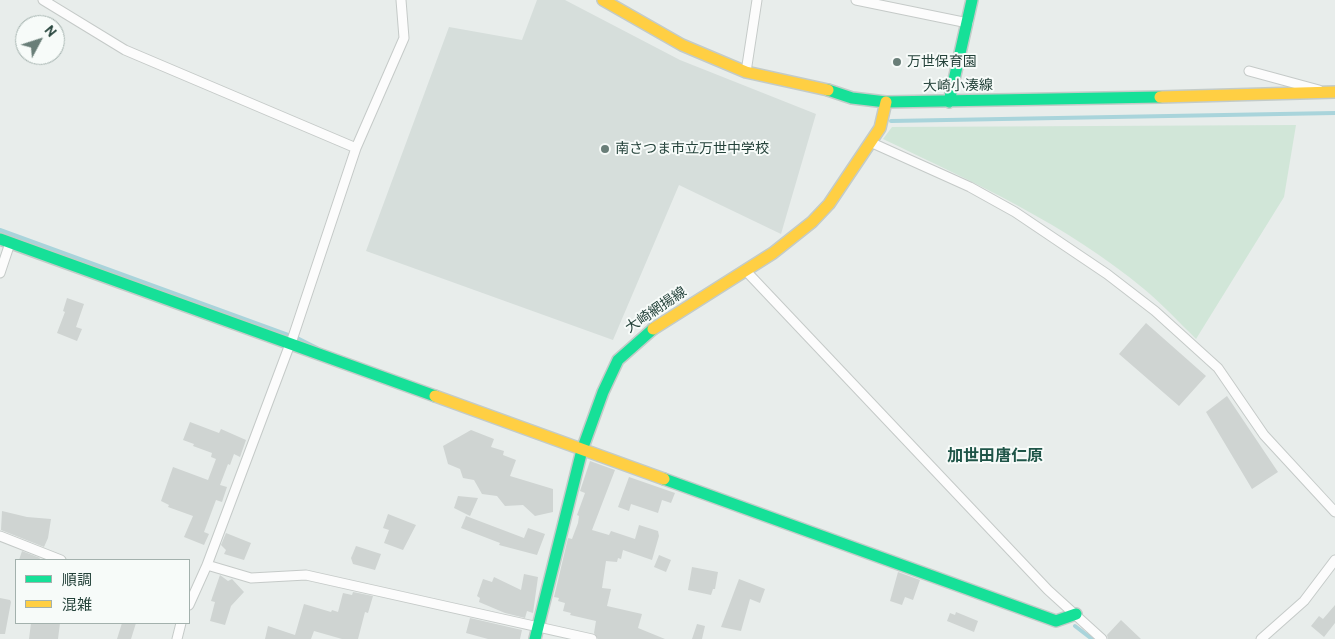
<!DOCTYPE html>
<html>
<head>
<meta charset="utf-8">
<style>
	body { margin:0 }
	#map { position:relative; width:1335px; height:639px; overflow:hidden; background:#e8edeb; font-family:Cabin,"Noto Sans JP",sans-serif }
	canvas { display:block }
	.legend { position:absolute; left:15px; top:559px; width:175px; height:65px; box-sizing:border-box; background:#f7fbf9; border:1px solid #a3b1ad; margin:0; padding:6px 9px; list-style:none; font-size:15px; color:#24423a }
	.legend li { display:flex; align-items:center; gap:10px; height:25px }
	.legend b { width:25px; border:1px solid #a3b1ad }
	.north { position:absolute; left:15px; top:15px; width:50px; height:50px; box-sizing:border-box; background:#f7fbf9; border:1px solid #a3b1ad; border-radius:50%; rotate:50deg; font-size:14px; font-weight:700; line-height:20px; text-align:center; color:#24423a }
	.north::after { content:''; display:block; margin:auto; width:18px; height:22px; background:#697e78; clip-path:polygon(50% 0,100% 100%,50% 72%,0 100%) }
</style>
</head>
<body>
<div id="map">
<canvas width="1335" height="639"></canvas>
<ul class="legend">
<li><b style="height:6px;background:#16e098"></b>順調</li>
<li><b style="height:6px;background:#ffcf43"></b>混雑</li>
</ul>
<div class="north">N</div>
</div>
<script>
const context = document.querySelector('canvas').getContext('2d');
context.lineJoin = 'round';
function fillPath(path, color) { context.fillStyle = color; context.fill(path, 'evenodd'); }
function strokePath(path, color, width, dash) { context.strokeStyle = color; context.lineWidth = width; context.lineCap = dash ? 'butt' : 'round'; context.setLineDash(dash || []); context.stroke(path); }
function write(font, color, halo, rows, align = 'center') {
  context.font = font + ' Cabin,"Noto Sans JP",sans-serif'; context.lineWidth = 4; context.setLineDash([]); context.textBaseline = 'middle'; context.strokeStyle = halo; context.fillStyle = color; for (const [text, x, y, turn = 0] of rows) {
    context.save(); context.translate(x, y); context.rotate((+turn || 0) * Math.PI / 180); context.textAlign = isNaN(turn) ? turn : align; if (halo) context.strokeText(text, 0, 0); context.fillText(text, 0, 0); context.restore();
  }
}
fillPath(new Path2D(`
	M537,0H565L680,60L816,114L781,234L679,185L613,340L366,251L449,27L522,40Z`), '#d6dedb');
fillPath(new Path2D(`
	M1296,125L1284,197L1196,339C1179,322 1162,304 1144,289C1066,224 973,182 883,139L892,127Z`), '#d1e6d8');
strokePath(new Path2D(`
	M891,121L1335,113
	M0,230L299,339L317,348
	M1075,626L1092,639`), '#a9d4db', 4);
fillPath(new Path2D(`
	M67,298L84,304L76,327L82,329L77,341L57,333L65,312L63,311Z
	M1146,323L1206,376L1179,406L1119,354Z
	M1227,396L1278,472L1252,489L1206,412Z
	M190,422L219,433L221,429L246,440L240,457L234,454L230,465L228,464L220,485L227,487L222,502L216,500L204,532L209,534L204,545L184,537L193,516L168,507L169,505L161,501L173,467L208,480L216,459L211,457L212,453L193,446L194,444L183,440Z
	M471,430L494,439L491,447L504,451L503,455L516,460L510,476L553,489V512L535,516L523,505L505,506L497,496L482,494L474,480L463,478L460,469L448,464L443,446Z
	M590,461L615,470L592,530L609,535L611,531L635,539L639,525L658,531L659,536L652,560L623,550L621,559L618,558L617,562L606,561L602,588L611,589L607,606L642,614L638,628L665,639H598L594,633L596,621L570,615L571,613L563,611L565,603L558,601L559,598L554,597L568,538L572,539L578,523L579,516L577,515L585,493L580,491Z
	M629,477L675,493L671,503L662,500L658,513L631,504L629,511L618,507Z
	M458,496L478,498L470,516L454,508Z
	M2,511L27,517L51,519L48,538L44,547L1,530Z
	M388,514L416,525L403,550L384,543L389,530L383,528Z
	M466,516L524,538L528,528L545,534L537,555L499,545L500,543L461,528Z
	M226,533L251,543L244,560L224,554L226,550L221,545Z
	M356,546L381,554L375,570L353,564L351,558Z
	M22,551L40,558L39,560H19Z
	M659,555L671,560L666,572L654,567Z
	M692,567L718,572L715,589H713L711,595L688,590Z
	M898,572L920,580L913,600L905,597L902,605L890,601Z
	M524,574L538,577L533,613L527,611L525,618L505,613L479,602L480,598L477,596L483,579L492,582L494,577L521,590Z
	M220,575L228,581L232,579L244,592L231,606L225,625L210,621L215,602L211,601Z
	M739,579L765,589L760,603L750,599L741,631L721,627Z
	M353,592L373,596L368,613L365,612L358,639H342L314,631L311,639H265L268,626L295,635L304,604L331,612L332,610L338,612L343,593L352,595Z
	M0,598L10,600L11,602L5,634H0Z
	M1335,605V623L1324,637L1311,626L1319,616L1323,619Z
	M956,612L978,621L974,632L947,621L950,613L955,615Z
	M470,618L522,630L520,639H488L466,633Z
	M1121,620L1141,639H1108L1107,635Z
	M31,623H60L58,639H29Z
	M122,623H136L131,639H117Z
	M697,624L705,626L702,639H692Z`), '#cfd4d2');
const street = new Path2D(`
	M43,0L125,50L356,148
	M856,0L968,23
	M1249,71L1319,90
	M746,72L757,0
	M870,142L970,187L1015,212L1107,274L1155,311L1218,368L1264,435L1335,512
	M746,271L1048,590L1102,639
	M0,273L10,243
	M291,343L356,148L404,38L401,0
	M0,536L61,560
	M207,565L251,578L306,575L592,639
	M189,605L207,565L290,344
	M177,639L181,623
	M1261,639L1304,601L1335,560`);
const fast = new Path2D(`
	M828,90L852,98L886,102L1160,97
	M949,102L972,0
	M0,239L435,396
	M664,479L1056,621L1076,614
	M535,639L582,450L603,392L618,360L653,329`);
const slow = new Path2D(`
	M603,0L682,45L746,72L828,90
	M1160,97L1335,92
	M653,329L773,253L812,222L829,204L880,128L886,102
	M435,396L664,479`);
strokePath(street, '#c5cac8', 11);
strokePath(fast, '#c3cbc8', 14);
strokePath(slow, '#c3cbc8', 14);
strokePath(street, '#fcfcfc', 9);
strokePath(fast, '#16e098', 11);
strokePath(slow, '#ffcf43', 11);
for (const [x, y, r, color] of [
	[897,62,5,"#697e78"],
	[605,149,5,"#697e78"]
]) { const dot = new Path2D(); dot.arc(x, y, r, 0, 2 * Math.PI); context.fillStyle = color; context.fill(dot); strokePath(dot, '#f7fbf9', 2); }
write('14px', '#24423a', '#f7fbf9', [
	["万世保育園",907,62],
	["南さつま市立万世中学校",615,149]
], 'left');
write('14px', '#24423a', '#f7fbf9', [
	["大崎小湊線",958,86,-1],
	["大崎網揚線",656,310,-34]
]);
write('bold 16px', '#1f5548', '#f7fbf9', [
	["加世田唐仁原",995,456]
]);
</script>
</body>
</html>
